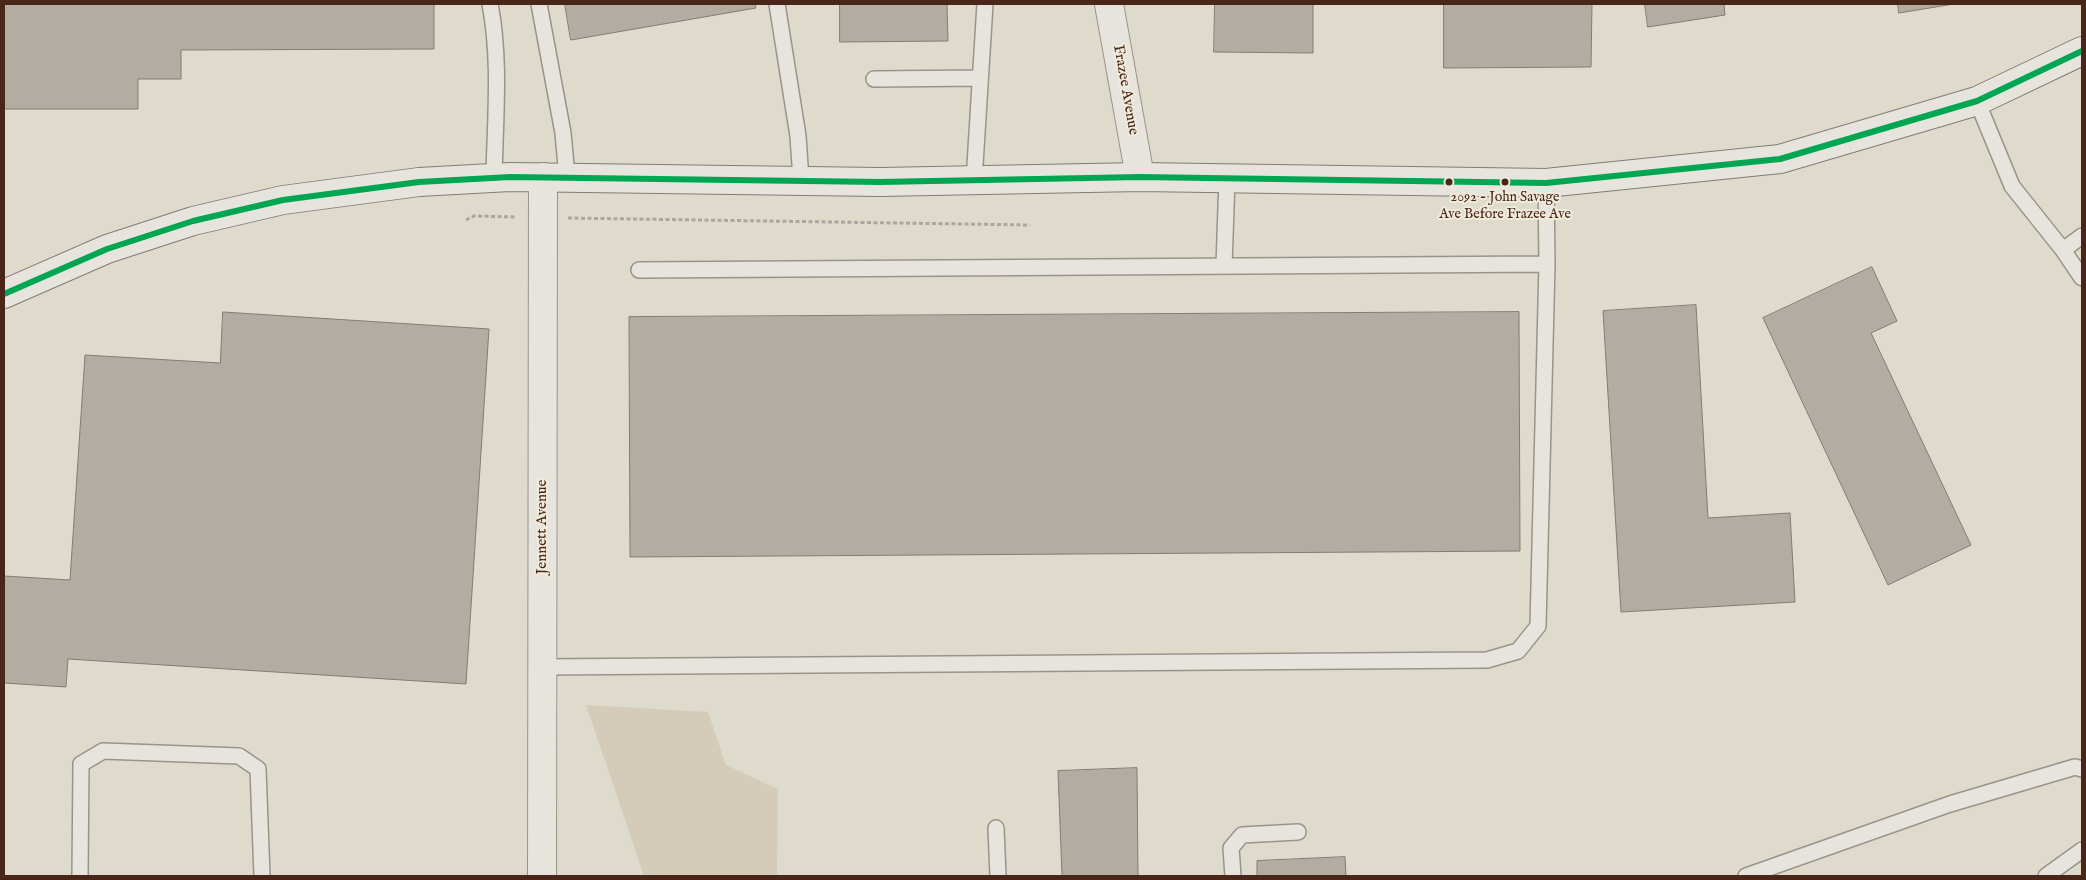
<!DOCTYPE html>
<html>
<head>
<meta charset="utf-8">
<style>
	body { margin:0 }
	#map { position:relative; width:2086px; height:880px; overflow:hidden; background:#dedbcd; font-family:"IM FELL English",serif }
	canvas { display:block }
	.frame { position:absolute; inset:0; border:5px solid #4a2619; pointer-events:none }
</style>
</head>
<body>
<div id="map">
<canvas width="2086" height="880"></canvas>
<div class="frame"></div>
</div>
<script>
const context = document.querySelector('canvas').getContext('2d');
context.lineJoin = 'round';
function fillPath(path, color) { context.fillStyle = color; context.fill(path, 'evenodd'); }
function strokePath(path, color, width, dash) { context.strokeStyle = color; context.lineWidth = width; context.lineCap = dash ? 'butt' : 'round'; context.setLineDash(dash || []); context.stroke(path); }
function write(font, color, halo, rows, align = 'center') {
  context.font = font + ' "IM FELL English",serif'; context.lineWidth = 4; context.setLineDash([]); context.textBaseline = 'middle'; context.strokeStyle = halo; context.fillStyle = color; for (const [text, x, y, turn = 0] of rows) {
    context.save(); context.translate(x, y); context.rotate((+turn || 0) * Math.PI / 180); context.textAlign = isNaN(turn) ? turn : align; if (halo) context.strokeText(text, 0, 0); context.fillText(text, 0, 0); context.restore();
  }
}
fillPath(new Path2D(`
	M586,705L708,712L726,765L778,789L777,876H644Z`), '#d4ccb9');
const building = new Path2D(`
	M4,4H434V49L181,50V79H138V109H4Z
	M565,4H755L756,8L571,40Z
	M840,4H947L948,41L840,42Z
	M1215,4H1313V53L1214,52Z
	M1444,4H1592L1591,67L1444,68Z
	M1645,4H1724L1725,15L1648,27Z
	M1898,4H1954L1899,13Z
	M1872,267L1897,321L1871,333L1971,545L1888,585L1763,318Z
	M1696,305L1708,518L1790,513L1795,602L1621,612L1603,311Z
	M223,312L489,329L466,684L68,659L66,687L4,683V576L70,580L85,355L220,363Z
	M1519,312L1520,551L630,557L629,317Z
	M1137,768L1138,876H1062L1058,771Z
	M1345,857L1346,876H1257V861Z`);
fillPath(building, '#b2aca2');
strokePath(building, '#847b73', 1);
const service = new Path2D(`
	M490,4C501,61 495,120 494,178
	M539,4L563,133L567,177
	M777,4L798,136L801,180
	M874,79L980,78
	M1977,101L2012,186L2063,250L2082,278
	M974,181L985,4
	M2063,250L2082,236
	M1224,266L1227,178
	M639,270L1547,264
	M542,667L1487,660L1518,651L1538,626L1547,264L1546,183
	M996,828L998,876
	M80,876L81,764L103,751L239,756L258,769L262,876
	M1233,876L1231,848L1242,835L1298,832
	M1746,876L1950,804L2075,767L2082,769
	M2046,876L2082,850`);
const minor = new Path2D(`
	M1109,4L1140,177
	M542,876L543,177`);
const secondary = new Path2D(`
	M4,294L107,249L193,221L283,200L419,182L510,177L880,182L1140,177L1546,183L1780,159L1977,101L2082,51`);
strokePath(service, '#9a938a', 18);
strokePath(minor, '#9a938a', 30);
strokePath(secondary, '#847b73', 30);
strokePath(new Path2D(`
	M568,218L1030,225
	M466,220L474,216L517,217`), '#aba59f', 3, [4, 2.5]);
strokePath(service, '#e6e4dd', 15);
strokePath(minor, '#e6e4dd', 28);
strokePath(secondary, '#e6e4dd', 28);
strokePath(new Path2D(`
	M4,294L107,249L193,221L283,200L419,182L510,177L880,182L1140,177L1546,183L1780,159L1977,101L2082,51`), '#00a651', 6);
for (const [x, y, r, color] of [
	[1449,182,4.5,"#4a2619"],
	[1505,182,4.5,"#4a2619"]
]) { const dot = new Path2D(); dot.arc(x, y, r, 0, 2 * Math.PI); context.fillStyle = color; context.fill(dot); strokePath(dot, '#efead9', 2); }
write('14px', '#4a2619', '#efead9', [
	["2092 - John Savage",1505,198],
	["Ave Before Frazee Ave",1505,215]
]);
write('15px', '#4a2619', '#efead9', [
	["Frazee Avenue",1125,90,80],
	["Jennett Avenue",543,527,-90]
]);
</script>
</body>
</html>
